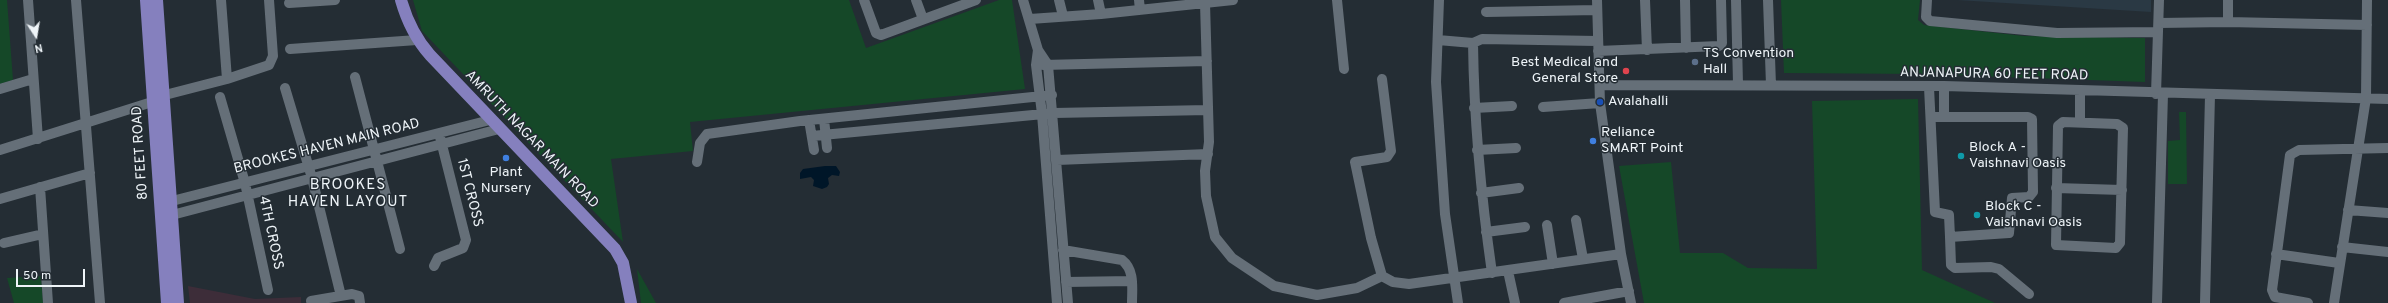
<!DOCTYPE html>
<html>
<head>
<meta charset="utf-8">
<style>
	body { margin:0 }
	#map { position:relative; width:2388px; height:303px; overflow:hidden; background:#242d34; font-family:Overpass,sans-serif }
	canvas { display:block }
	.north { position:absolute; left:16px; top:16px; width:40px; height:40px; -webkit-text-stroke:3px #242d34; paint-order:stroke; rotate:168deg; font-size:11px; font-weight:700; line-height:16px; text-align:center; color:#eef4f8 }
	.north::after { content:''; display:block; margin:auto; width:14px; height:18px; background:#eef4f8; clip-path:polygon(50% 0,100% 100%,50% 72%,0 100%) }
	.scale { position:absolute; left:16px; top:269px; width:69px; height:18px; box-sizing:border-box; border:2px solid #eef4f8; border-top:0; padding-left:5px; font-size:12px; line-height:14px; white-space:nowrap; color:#eef4f8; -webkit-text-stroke:3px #242d34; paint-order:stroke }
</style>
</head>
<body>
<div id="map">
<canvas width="2388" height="303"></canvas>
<div class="north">N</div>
<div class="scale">50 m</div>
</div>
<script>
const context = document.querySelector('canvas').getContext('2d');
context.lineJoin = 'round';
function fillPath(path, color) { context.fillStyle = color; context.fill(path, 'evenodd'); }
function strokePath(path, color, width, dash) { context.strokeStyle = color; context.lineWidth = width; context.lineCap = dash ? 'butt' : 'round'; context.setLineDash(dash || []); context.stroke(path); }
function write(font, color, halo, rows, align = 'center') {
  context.font = font + ' Overpass,sans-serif'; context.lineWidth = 3; context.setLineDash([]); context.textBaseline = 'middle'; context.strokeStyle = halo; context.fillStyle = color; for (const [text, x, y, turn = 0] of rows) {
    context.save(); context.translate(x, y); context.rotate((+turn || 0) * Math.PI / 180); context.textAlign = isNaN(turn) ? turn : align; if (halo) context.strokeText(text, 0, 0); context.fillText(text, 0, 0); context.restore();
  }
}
fillPath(new Path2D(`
	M1957,0H2151V12Z`), '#2a3944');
fillPath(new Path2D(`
	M188,286L255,299L301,297V303H190Z`), '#3d2d39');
fillPath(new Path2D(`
	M0,0H7L13,80L0,84Z
	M413,0H849L866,48L999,0H1012L1025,89L690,122L693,151L611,159L623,242L422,31Z
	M1781,0H1920L1918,20L1924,25L2024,36L2145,38V82L1921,74L1784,73Z
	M1918,99L1922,270L1995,303H1644L1619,166L1671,162L1680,253H1723L1748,268L1817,269L1812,101Z
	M2179,112H2186L2187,184H2168V141L2180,140Z
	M637,269L656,303H641Z
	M41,276L43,303H14L7,278Z`), '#154828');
fillPath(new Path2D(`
	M825,166H836L840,172L839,176L832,175L828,178L829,184L827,187L822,189L813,186L814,180L811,177L800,179V173L803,169Z`), '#001628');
strokePath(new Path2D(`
	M28,0L38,139
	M76,0L100,303
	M221,0L227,79
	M864,0L876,33L881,35L976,0
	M916,0L923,19
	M1023,0L1038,50L1048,65L1068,303
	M1059,0L1063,16
	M1098,0L1101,14
	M1139,0L1140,10
	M1337,0L1344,69
	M1439,0L1436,82L1445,214L1458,303
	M1597,0L1600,103L1621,254L1631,303
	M1645,0L1647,50
	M1685,0L1686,48
	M1736,0L1738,84
	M1768,0L1771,85
	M1927,0L1926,17L1930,21L2057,33L2158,32
	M289,3L335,0
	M1205,3L1209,142L1205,171L1206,196L1215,237L1232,258L1274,286L1317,295L1357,288L1382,276
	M1486,12L1597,10
	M1030,19L1101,14L1233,0
	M2228,22V0
	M2159,23L2228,22L2367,25
	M1438,40L1473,43
	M290,49L417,40
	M1038,50L1036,65L1042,114L1057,303
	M1598,51L1719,46L1722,43L1721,0
	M1043,65L1207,61
	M355,77L400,249
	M1382,79L1391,151L1387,157L1355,162L1371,238L1382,276L1393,282L1409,284L1621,254
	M1600,85L1944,86L2388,99
	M1944,86V117
	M1929,87L1935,212L1949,215L1950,237L2009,233L2012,198L2029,197L2033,192L2032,119L2028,117H1931
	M285,88L312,178L341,296
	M0,89L33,79
	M2156,94L2159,0
	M220,97L245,183L268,290
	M1543,107L1600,103
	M1474,108L1512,106
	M824,119L827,148
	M809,120L814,150
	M2063,122L2117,124L2123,128L2120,243L2116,248L2056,245L2058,126Z
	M2080,122V91
	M812,136L1054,113L1208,110
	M0,150L152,102L165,95L227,79L269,65L273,56L269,0
	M1477,150L1516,148
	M1057,160L1208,154
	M697,162L700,143L707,134L800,121L1052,95
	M40,187L48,303
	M2056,188L2122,190
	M1481,193L1519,188
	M0,199L90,173
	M172,201L490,120
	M2348,210L2388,213
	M172,215L499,129
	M1576,220L1583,259
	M1547,225L1553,264
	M1486,232L1525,227
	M1950,237L1951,265L1955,268L1991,267L1999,269L2029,294
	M4,243L43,234
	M2342,247L2388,252
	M1063,250L1122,260C1135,270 1132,288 1132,303
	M2276,254L2339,263
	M434,266L438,258L463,248L466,240L440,137
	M1508,271L1515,303
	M1492,273C1481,196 1474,121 1473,43L1482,39L1597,41
	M1066,282L1132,281
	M311,301L352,294L359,296L360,303
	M1564,303L1629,291
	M2157,303L2163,94
	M2205,303L2210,95
	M2308,303L2275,297L2272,290L2290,155L2299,150L2388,148
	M2334,303L2366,98L2367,0`), '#656f78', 10);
strokePath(new Path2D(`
	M146,0L167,303
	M157,0L178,303
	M401,0C407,21 415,38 430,55L615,249L623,263L631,303`), '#8580be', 12);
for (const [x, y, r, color] of [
	[1695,62,4,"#5c6f8a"],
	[1626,71,4,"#e0444e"],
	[1600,102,4,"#1a4fb4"],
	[1593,141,4,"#3f7fe0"],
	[1961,156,4,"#0f9aa8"],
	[506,158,4,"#3f7fe0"],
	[1977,215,4,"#0f9aa8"]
]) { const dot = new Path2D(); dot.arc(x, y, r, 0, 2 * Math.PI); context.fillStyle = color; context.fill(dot); strokePath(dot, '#242d34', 1.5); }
write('14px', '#eef4f8', '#242d34', [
	["TS Convention",1703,54],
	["Hall",1703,70],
	["Best Medical and",1618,63,"right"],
	["General Store",1618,79,"right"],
	["Avalahalli",1608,102],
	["Reliance",1601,133],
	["SMART Point",1601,149],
	["Block A -",1969,148],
	["Vaishnavi Oasis",1969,164],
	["Plant",506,173,"center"],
	["Nursery",506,189,"center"],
	["Block C -",1985,207],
	["Vaishnavi Oasis",1985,223]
], 'left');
write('14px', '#eef4f8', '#242d34', [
	["ANJANAPURA 60 FEET ROAD",1994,75,1],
	["AMRUTH NAGAR MAIN ROAD",531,140,46],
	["BROOKES HAVEN MAIN ROAD",327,147,-14],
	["80 FEET ROAD",141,153,-94],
	["1ST CROSS",469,193,76],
	["4TH CROSS",270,233,78]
]);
context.letterSpacing = '1px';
write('15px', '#eef4f8', '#242d34', [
	["BROOKES",348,186],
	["HAVEN LAYOUT",348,203]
]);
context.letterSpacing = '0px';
</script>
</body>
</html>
